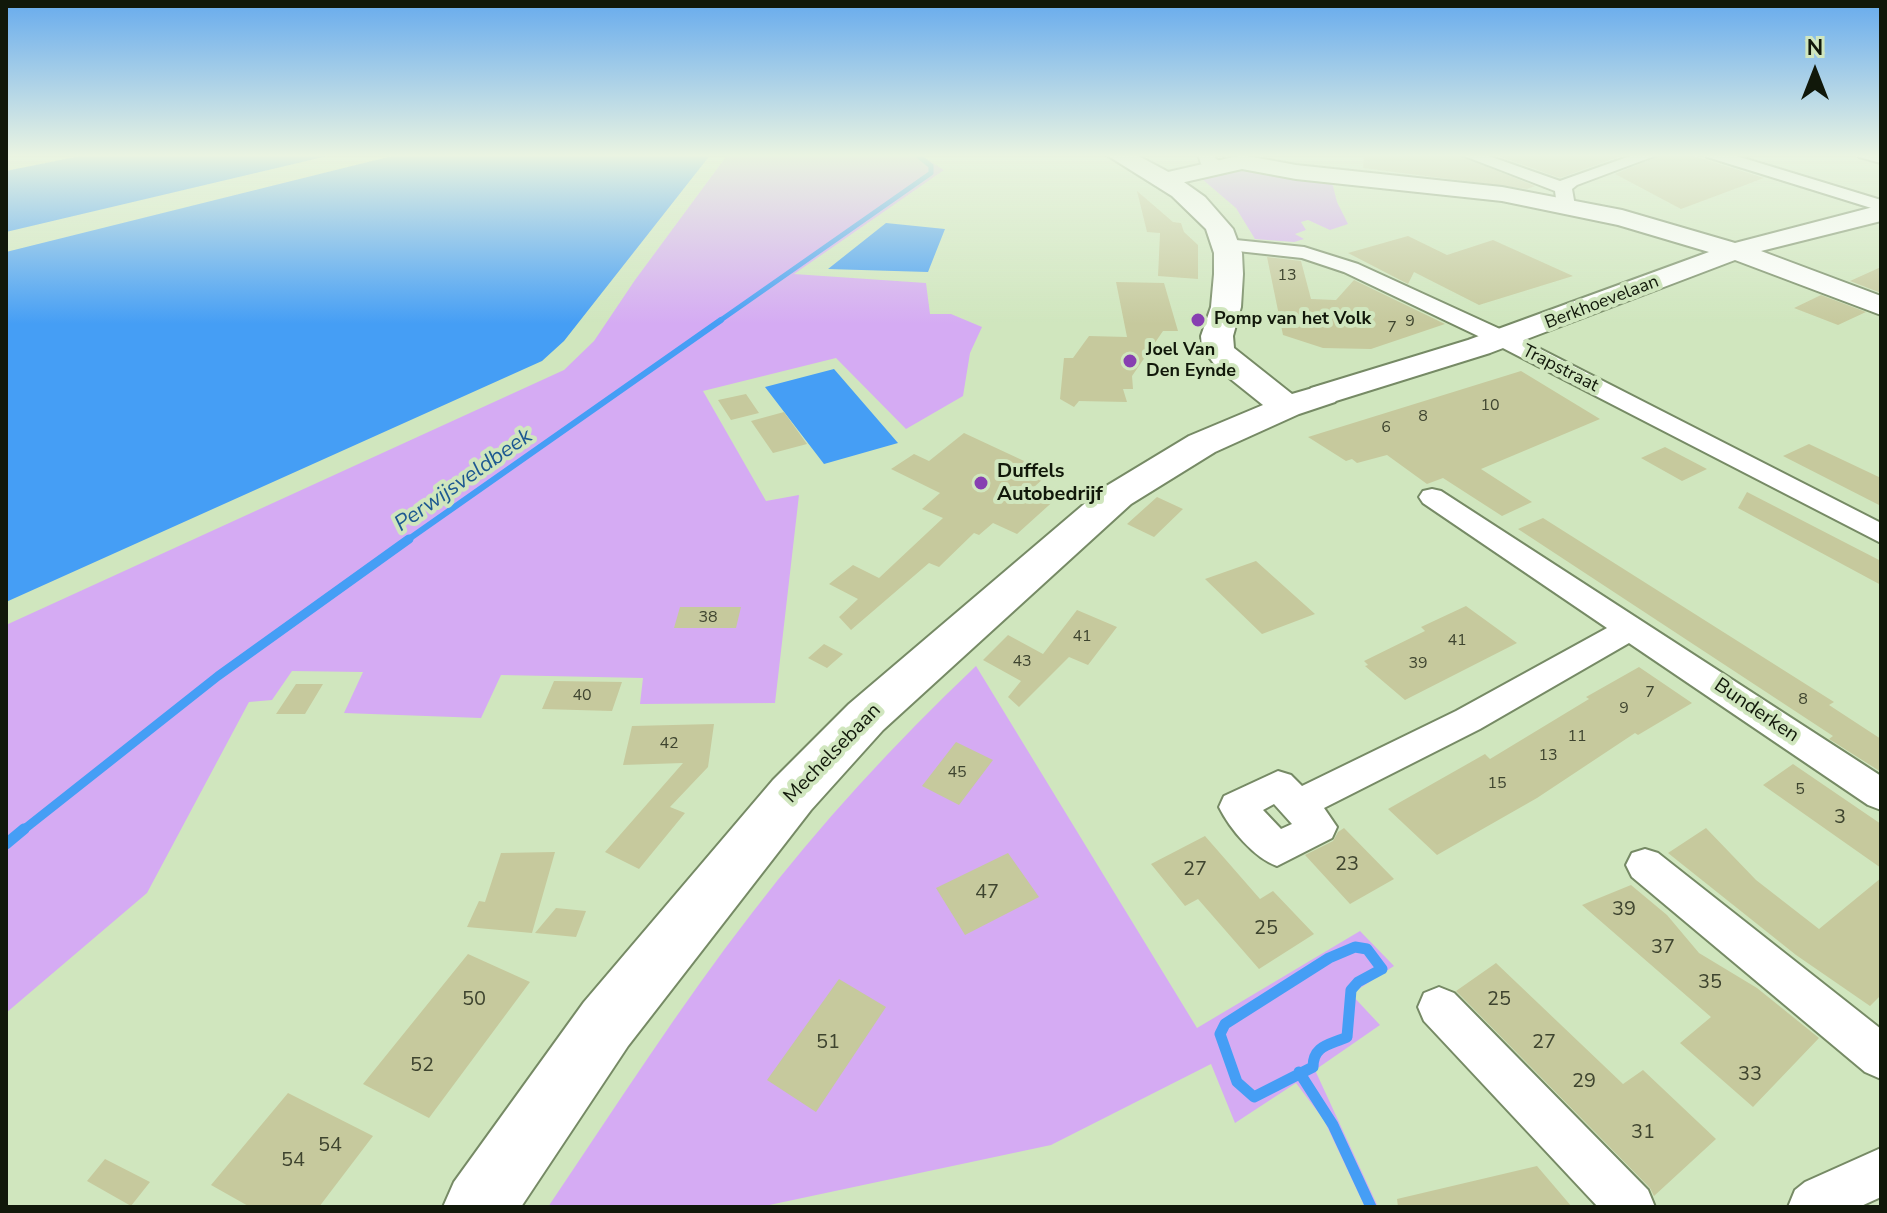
<!DOCTYPE html>
<html>
<head>
<meta charset="utf-8">
<style>
	body { margin:0 }
	#map { position:relative; width:1887px; height:1213px; overflow:hidden; background:#d0e6be; font-family:"Nunito Sans",sans-serif }
	canvas { display:block }
	.frame { position:absolute; inset:0; border:8px solid #11180a; pointer-events:none }
	.north { position:absolute; left:1775px; top:32px; width:80px; height:80px; -webkit-text-stroke:6px #d0e6be; paint-order:stroke; rotate:0deg; font-size:22px; font-weight:700; line-height:32px; text-align:center; color:#11180a }
	.north::after { content:''; display:block; margin:auto; width:28px; height:36px; background:#11180a; clip-path:polygon(50% 0,100% 100%,50% 72%,0 100%) }
</style>
</head>
<body>
<div id="map">
<canvas width="1887" height="1213"></canvas>
<div class="frame"></div>
<div class="north">N</div>
</div>
<script>
const context = document.querySelector('canvas').getContext('2d');
context.lineJoin = 'round';
function fillPath(path, color) { context.fillStyle = color; context.fill(path, 'evenodd'); }
function strokePath(path, color, width, dash) { context.strokeStyle = color; context.lineWidth = width; context.lineCap = dash ? 'butt' : 'round'; context.setLineDash(dash || []); context.stroke(path); }
function write(font, color, halo, rows, align = 'center') {
  context.font = font + ' "Nunito Sans",sans-serif'; context.lineWidth = 8; context.setLineDash([]); context.textBaseline = 'middle'; context.strokeStyle = halo; context.fillStyle = color; for (const [text, x, y, turn = 0] of rows) {
    context.save(); context.translate(x, y); context.rotate((+turn || 0) * Math.PI / 180); context.textAlign = isNaN(turn) ? turn : align; if (halo) context.strokeText(text, 0, 0); context.fillText(text, 0, 0); context.restore();
  }
}
fillPath(new Path2D(`
	M728,154H919L944,170L794,274L926,283L930,314H951L982,327L970,353L963,396L906,429L836,358L703,391L766,501L799,495L775,703L640,704L643,678L501,675L481,718L344,713L363,672L292,671L272,700L249,702L147,893L6,1013V625L564,370L594,341L635,280Z
	M1245,169L1332,182L1337,202L1348,224L1330,230L1308,220L1301,222L1306,230L1295,234L1304,239L1294,242L1255,239L1236,208L1202,179Z
	M976,666L1197,1028L1360,931L1394,966L1351,994L1380,1025L1315,1070L1378,1207H1365L1324,1120L1296,1083L1235,1123L1211,1064L1051,1145L760,1207H548C615,1108 679,1007 752,913C820,824 895,743 976,666Z`), '#d5abf3');
fillPath(new Path2D(`
	M90,154H336L6,232V171Z
	M400,154H711L564,341L542,361L6,602V252Z
	M886,223L945,229L928,272L828,269Z
	M834,369L898,443L824,464L765,387Z`), '#459ef5');
strokePath(new Path2D(`
	M718,322L931,173V166L916,154`), '#459ef5', 5);
strokePath(new Path2D(`
	M406,541L721,320`), '#459ef5', 6);
strokePath(new Path2D(`
	M22,831L218,676L409,539`), '#459ef5', 9);
strokePath(new Path2D(`
	M6,844L24,829
	M1355,947L1367,949L1382,969L1358,982L1351,990L1347,1037C1330,1045 1313,1045 1313,1067L1254,1097L1237,1082L1220,1034L1225,1024L1329,958Z
	M1299,1072L1333,1125L1371,1207`), '#459ef5', 11);
fillPath(new Path2D(`
	M1364,154H1456L1535,186L1527,189L1363,168Z
	M1492,154H1627L1560,178Z
	M1663,154H1688L1764,178L1681,209L1615,174Z
	M1137,191L1173,222L1181,223L1184,232L1198,245V279L1158,276L1160,233L1147,232Z
	M1408,236L1447,255L1493,240L1573,276L1479,305L1414,272L1408,284L1348,253Z
	M1267,257L1301,261L1311,299L1336,300L1354,280L1445,324L1371,349L1323,348L1283,335Z
	M1881,267V293L1850,281Z
	M1116,282L1164,283L1178,331H1163L1132,376L1133,389H1123L1127,402L1079,401L1074,407L1060,399L1064,358H1073L1089,336L1127,337Z
	M1821,295L1866,312L1838,325L1794,308Z
	M1521,371L1600,419L1481,469L1532,502L1502,516L1443,478L1427,484L1387,455L1357,463L1352,459L1346,461L1308,437Z
	M746,394L759,413L731,420L718,400Z
	M784,412L807,444L773,453L751,421Z
	M964,433L1037,467L1031,472L1044,478L1034,487L1058,497L1017,534L993,523L979,535L974,533L939,567L929,563L851,630L839,617L858,599L829,584L853,565L879,578L943,518L922,509L940,493L891,469L914,454L929,461Z
	M1809,444L1881,478V506L1783,456Z
	M1665,447L1707,469L1682,481L1641,458Z
	M1747,492L1881,561V585L1738,508Z
	M1157,497L1183,509L1154,537L1127,524Z
	M1543,518L1834,702L1829,705L1881,739V772L1829,739L1833,736L1518,529Z
	M1256,561L1315,614L1262,634L1205,579Z
	M1466,606L1517,643L1405,700L1365,666L1368,665L1364,661L1425,631L1421,627Z
	M680,607H741L736,628H674Z
	M1077,610L1117,627L1088,665L1069,657L1019,707L1008,697L1021,681L983,660L1008,635L1043,654Z
	M824,644L843,654L827,668L808,658Z
	M1639,667L1692,703L1638,735L1635,733L1537,798L1437,855L1388,809L1485,754L1490,759L1589,699L1586,697Z
	M554,681L622,682L612,711L542,709Z
	M296,684H323L305,714H276Z
	M714,724L708,767L670,807L685,813L639,869L605,852L683,763L623,765L632,726Z
	M956,742L993,760L959,805L922,786Z
	M1793,764L1881,824V868L1763,785Z
	M1344,828L1394,879L1350,904L1305,855L1333,841L1338,832Z
	M1706,828L1756,880L1819,929L1881,878V995L1870,1006L1796,955L1668,853Z
	M1205,836L1260,899L1273,891L1314,934L1259,969L1198,899L1185,906L1151,864Z
	M555,852L532,933L467,927L479,901L485,902L501,853Z
	M1008,853L1039,897L965,935L936,888Z
	M1631,885L1667,915L1699,953L1757,988L1819,1038L1753,1107L1680,1043L1711,1017L1582,905Z
	M556,908L586,911L576,937L535,933Z
	M468,954L530,982L429,1118L363,1084Z
	M1496,963L1623,1084L1643,1070L1716,1139L1654,1196L1650,1188L1456,991Z
	M839,979L886,1007L816,1112L767,1080Z
	M288,1093L373,1136L319,1207H250L211,1185Z
	M105,1159L150,1182L131,1206L87,1181Z
	M1537,1166L1572,1207H1398L1397,1199Z`), '#c6c99d');
const street = new Path2D(`
	M1198,154H1214L1215,158L1228,167L1226,170L1220,172L1201,164Z
	M1459,154H1483L1560,181L1636,154H1660L1577,185L1572,189L1575,206L1566,211L1557,206L1555,191Z
	M1705,154H1730L1881,200V211L1707,157Z
	M1857,154H1881V163L1859,157Z
	M1226,239L1304,247L1358,264L1513,335L1881,523V543L1497,345L1344,272L1302,258L1219,249L1217,245L1219,241Z
	M1432,489L1441,491L1881,776V810L1868,805L1629,643L1480,729L1324,808L1337,827L1332,838L1277,866C1254,858 1230,829 1219,807L1224,796L1278,771L1291,775L1302,786L1456,711L1607,628L1423,503L1419,497L1423,491ZM1274,804L1292,824L1281,829L1263,810Z
	M1645,849L1658,853L1881,1029V1079L1865,1072L1632,877L1626,865L1632,853Z
	M1439,987L1454,993L1648,1190L1655,1207H1598L1424,1021L1418,1007L1424,993Z
	M1881,1148V1197L1859,1207H1788L1795,1190L1805,1182Z`);
const secondary = new Path2D(`
	M1242,155L1296,165L1502,187L1622,210L1735,243L1881,205V221L1761,251L1881,296V315L1735,260L1490,353L1323,405L1311,402L1307,395L1311,388L1468,340L1709,252L1618,225L1502,201L1296,179L1242,169L1163,187L1155,185L1151,180L1155,175Z`);
const primary = new Path2D(`
	M1105,154H1135L1174,175L1205,197L1233,229L1242,253L1243,274L1241,307L1233,336L1234,348L1292,394L1323,385L1335,388L1340,395L1335,402L1299,414L1215,452L1131,504L883,730L811,810L628,1046L521,1207H443L454,1182L584,1002L773,780L849,704L1103,488L1189,436L1263,405L1218,369L1202,348L1201,336L1211,307L1214,274V253L1206,229L1172,196Z`);
strokePath(street, '#768a65', 4);
strokePath(secondary, '#768a65', 4);
strokePath(primary, '#768a65', 4);
fillPath(street, '#fff');
fillPath(secondary, '#fff');
fillPath(primary, '#fff');
const sky = context.createLinearGradient(0, 0, 0, 324);
sky.addColorStop(0, '#67abed');
sky.addColorStop(0.48, '#eaf4e2');
sky.addColorStop(1, '#eaf4e200');
context.fillStyle = sky;
context.fillRect(0, 0, 1887, 324);
for (const [x, y, r, color] of [
	[1198,320,8,"#873fb1"],
	[1130,361,8,"#873fb1"],
	[981,483,8,"#873fb1"]
]) { const dot = new Path2D(); dot.arc(x, y, r, 0, 2 * Math.PI); context.fillStyle = color; context.fill(dot); strokePath(dot, '#d0e6be', 3); }
write('16px', '#3e442f', null, [
	["13",1287,276],
	["9",1410,322],
	["7",1392,328],
	["10",1490,406],
	["8",1423,417],
	["6",1386,428],
	["38",708,618],
	["41",1082,637],
	["41",1457,641],
	["43",1022,662],
	["39",1418,664],
	["7",1650,693],
	["40",582,696],
	["8",1803,700],
	["9",1624,709],
	["11",1577,737],
	["42",669,744],
	["13",1548,756],
	["45",957,773],
	["15",1497,784],
	["5",1800,790]
]);
write('18px', '#11180a', '#d0e6be', [
	["Berkhoevelaan",1602,303,-21],
	["Trapstraat",1560,369,27]
]);
write('bold 18px', '#11180a', '#d0e6be', [
	["Pomp van het Volk",1214,320],
	["Joel Van",1146,351],
	["Den Eynde",1146,372]
], 'left');
write('bold 20px', '#11180a', '#d0e6be', [
	["Duffels",997,472],
	["Autobedrijf",997,495]
], 'left');
write('20px', '#11180a', '#d0e6be', [
	["Bunderken",1756,711,34],
	["Mechelsebaan",833,754,-46]
]);
write('20px', '#3e442f', null, [
	["3",1840,818],
	["23",1347,865],
	["27",1195,870],
	["47",987,893],
	["39",1624,910],
	["25",1266,929],
	["37",1663,948],
	["35",1710,983],
	["50",474,1000],
	["25",1499,1000],
	["51",828,1043],
	["27",1544,1043],
	["52",422,1066],
	["33",1750,1075],
	["29",1584,1082],
	["31",1643,1133],
	["54",330,1146],
	["54",293,1161]
]);
write('italic 22px', '#1d5991', '#d0e6be', [
	["Perwijsveldbeek",464,481,-35]
]);
</script>
</body>
</html>
